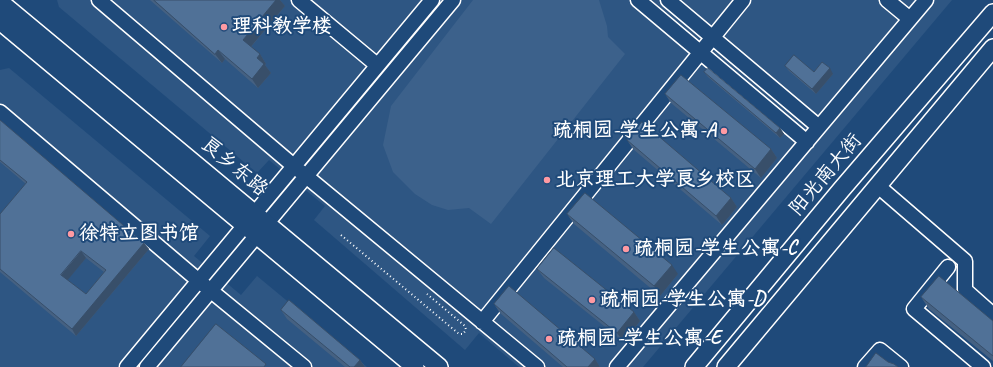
<!DOCTYPE html>
<html>
<head>
<meta charset="utf-8">
<style>
	body { margin:0 }
	canvas { display:block; background:#1f4a7a }
</style>
</head>
<body>
<canvas width="993" height="367"></canvas>
<script>
const context = document.querySelector('canvas').getContext('2d');
context.lineJoin = 'round';
function fillPath(path, color) { context.fillStyle = color; context.fill(path, 'evenodd'); }
function strokePath(path, color, width, dash) { context.strokeStyle = color; context.lineWidth = width; context.lineCap = dash ? 'butt' : 'round'; context.setLineDash(dash || []); context.stroke(path); }
function write(font, color, halo, rows, align = 'center') {
  context.font = font + ' Caveat,"LXGW WenKai TC",sans-serif'; context.lineWidth = 4; context.setLineDash([]); context.textBaseline = 'middle'; context.strokeStyle = halo; context.fillStyle = color; for (const [text, x, y, turn = 0] of rows) {
    context.save(); context.translate(x, y); context.rotate((+turn || 0) * Math.PI / 180); context.textAlign = isNaN(turn) ? turn : align; if (halo) context.strokeText(text, 0, 0); context.fillText(text, 0, 0); context.restore();
  }
}
fillPath(new Path2D(`
	M57,0H952L643,367H519L479,333L465,350L314,220L325,206L269,160L257,173L59,7Z
	M9,68L210,236L194,256L241,295L257,276L367,367H0V70Z`), '#2e5683');
fillPath(new Path2D(`
	M473,0H599L607,26L608,37L625,54L491,224L469,208L448,210L432,205L415,194L393,172L383,145L391,106Z`), '#3c618b');
const minor = new Path2D(`
	M99,0L295,167L537,367
	M299,0L377,65
	M638,0L807,142
	M668,0L819,127
	M887,0L910,19
	M0,112L199,281L304,367
	M878,186L965,261V290L993,315
	M948,267L914,309L983,367
	M482,322L743,0
	M127,367L432,0
	M147,367L453,0
	M617,367L926,0
	M865,367L880,350L901,367`);
const major = new Path2D(`
	M0,2L439,367
	M0,21L415,367
	M694,367L841,190L993,13
	M726,367L993,48`);
strokePath(minor, '#fff', 17);
strokePath(major, '#fff', 20);
strokePath(new Path2D(`
	M341,235L459,334H463L466,330L465,326L427,294`), '#fff', 2, [1, 3]);
strokePath(minor, '#1f4a7a', 14);
strokePath(major, '#1f4a7a', 17);
fillPath(new Path2D(`
	M150,0H280L285,6L251,47L260,54L266,64L265,65L271,73L258,88L225,59L222,63Z
	M785,66L814,72L833,74L816,94L789,71Z
	M704,72L780,128L784,134L780,138L708,77Z
	M665,94L771,149L777,158L761,178L671,103Z
	M0,120L149,249L76,336L0,272V214L26,184L0,162ZM86,258L104,272L86,294L67,280Z
	M627,140L731,198L737,207L722,225L633,149Z
	M567,214L678,274L660,296L574,224Z
	M537,269L634,312L640,321L624,342L544,278Z
	M921,297L993,321V361L929,309Z
	M494,304L595,359L600,367H563L500,313Z
	M281,310L360,360L365,367H345L287,319Z`), '#456182');
fillPath(new Path2D(`
	M276,0H280L285,6L249,49L243,40Z
	M218,50L225,59L222,63L215,54Z
	M260,54L266,64L265,65L271,73L258,88L252,79L257,58Z
	M830,68L833,74L816,94L812,89Z
	M780,128L784,134L780,138L776,133Z
	M771,149L777,158L761,178L755,169Z
	M731,198L737,207L722,225L716,216Z
	M144,243L149,249L76,336L72,329Z
	M81,251L86,258L66,282L61,275Z
	M672,265L678,274L660,296L654,286Z
	M634,312L640,321L624,342L617,333Z
	M595,359L600,367H588Z
	M360,360L365,367H354Z`), '#384f6a');
const building = new Path2D(`
	M154,0H276L243,40L260,54L257,58L264,64L252,79L218,50L215,54Z
	M794,55L814,72L822,62L830,68L812,89L785,66Z
	M708,68L780,128L776,133L704,72Z
	M681,75L771,149L755,169L665,94Z
	M0,120L144,243L72,329L0,269V214L27,182L0,160ZM81,251L106,270L86,294L61,275Z
	M642,122L731,198L716,216L627,140Z
	M585,193L672,265L654,286L567,214Z
	M554,248L634,312L617,333L537,269Z
	M939,276L993,321V356L921,297Z
	M509,286L595,359L588,367H567L494,304Z
	M289,300L360,360L354,367H350L281,310Z
	M216,324L266,364L264,367H181Z
	M876,353L888,362L894,364L898,367H866Z`);
fillPath(building, '#507197');
strokePath(building, '#384f6a', 1);
for (const [x, y, r, color] of [
	[224,27,4,"#ff9aa2"],
	[724,131,4,"#ff9aa2"],
	[547,180,4,"#ff9aa2"],
	[71,234,4,"#ff9aa2"],
	[626,249,4,"#ff9aa2"],
	[592,300,4,"#ff9aa2"],
	[549,339,4,"#ff9aa2"]
]) { const dot = new Path2D(); dot.arc(x, y, r, 0, 2 * Math.PI); context.fillStyle = color; context.fill(dot); strokePath(dot, '#1f4a7a', 1.5); }
write('bold 20px', '#fff', '#1f4a7a', [
	["理科教学楼",232,27],
	["疏桐园-学生公寓-A",716,131,"right"],
	["北京理工大学良乡校区",555,180],
	["徐特立图书馆",79,234],
	["疏桐园-学生公寓-C",634,249],
	["疏桐园-学生公寓-D",600,300],
	["疏桐园-学生公寓-E",557,339]
], 'left');
write('20px', '#fff', '#1f4a7a', [
	["良乡东路",234,167,40],
	["阳光南大街",826,175,-50]
]);
</script>
</body>
</html>
